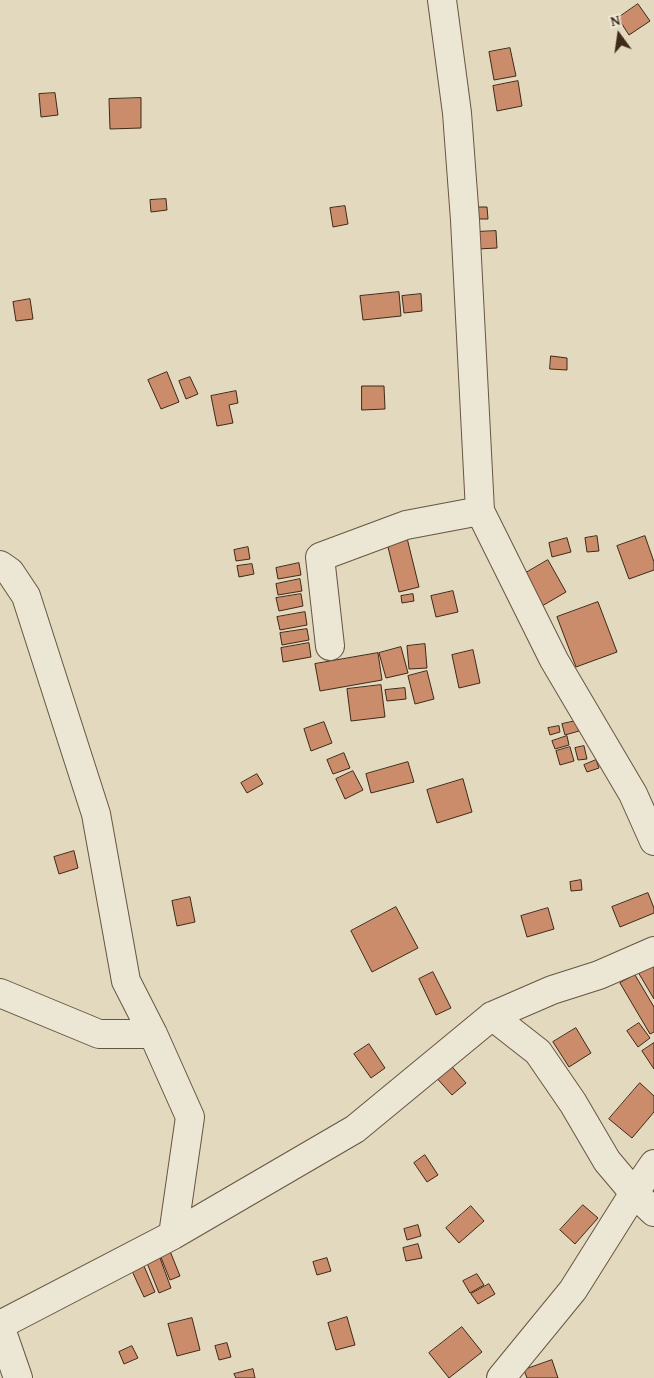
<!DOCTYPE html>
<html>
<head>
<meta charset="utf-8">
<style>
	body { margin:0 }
	#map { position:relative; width:654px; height:1378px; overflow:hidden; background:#e2d9be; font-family:"Gentium Book Plus",serif }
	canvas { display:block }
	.north { position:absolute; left:594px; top:10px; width:50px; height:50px; -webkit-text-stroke:4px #ece6d5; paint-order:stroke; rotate:346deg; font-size:14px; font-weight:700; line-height:20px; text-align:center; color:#3f2917 }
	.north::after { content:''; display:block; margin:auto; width:18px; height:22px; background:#3f2917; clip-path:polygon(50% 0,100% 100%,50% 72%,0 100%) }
</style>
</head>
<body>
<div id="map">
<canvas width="654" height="1378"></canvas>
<div class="north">N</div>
</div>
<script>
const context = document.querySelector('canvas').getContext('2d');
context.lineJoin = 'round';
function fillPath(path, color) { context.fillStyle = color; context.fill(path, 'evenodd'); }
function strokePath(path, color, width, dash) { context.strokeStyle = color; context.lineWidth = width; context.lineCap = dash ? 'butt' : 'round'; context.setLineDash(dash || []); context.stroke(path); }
const building = new Path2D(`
	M638,4L650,21L629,35L618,18Z
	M510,48L516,76L494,80L489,52Z
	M518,81L522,106L497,111L493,86Z
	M55,93L58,115L41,117L39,94Z
	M141,98V128L110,129L109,99Z
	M166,199L167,210L151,212L150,200Z
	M345,206L348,224L333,227L330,208Z
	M476,207H487L488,219H476Z
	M496,231L497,248L477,249L476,232Z
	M399,292L401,316L363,320L360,296Z
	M421,294L422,311L404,313L402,296Z
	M30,299L33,319L16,321L13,302Z
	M551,356L567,358V370L550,369Z
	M167,372L179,402L161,409L148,380Z
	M190,377L198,394L186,399L179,381Z
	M362,386H384L385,409L362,410Z
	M236,391L238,403L229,405L233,423L217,426L211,396Z
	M597,536L599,551L587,552L585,538Z
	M645,536L654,562V570L629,579L617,546Z
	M407,538L419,587L399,592L387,543Z
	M567,538L571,552L552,557L549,543Z
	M248,547L250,559L236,561L234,550Z
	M548,560L566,592L542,606L524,574Z
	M299,563L301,575L278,579L276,568Z
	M252,564L254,574L239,577L237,566Z
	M300,579L302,591L278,595L276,584Z
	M453,591L458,612L436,617L431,596Z
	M301,594L303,606L279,611L276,598Z
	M413,594L414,601L402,603L401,596Z
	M598,602L617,652L576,667L557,617Z
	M305,612L307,625L280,630L277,617Z
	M307,629L309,640L282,645L280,633Z
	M309,643L311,657L283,662L281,648Z
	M425,644L427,668L409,669L407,646Z
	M401,647L408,673L386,678L379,653Z
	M473,650L480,683L459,688L452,655Z
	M378,653L382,680L320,691L315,664Z
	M427,671L434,699L415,704L408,676Z
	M381,685L385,717L351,721L347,689Z
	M405,688L406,699L387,701L385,690Z
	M576,721L579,731L565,735L562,724Z
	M324,722L332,743L311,751L304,729Z
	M559,726L560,732L550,735L548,728Z
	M567,736L569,745L555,749L552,741Z
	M584,746L587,759L578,760L575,748Z
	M570,747L574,761L560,765L556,751Z
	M344,753L350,768L333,774L327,760Z
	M596,760L599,768L587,772L584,765Z
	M408,762L414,782L371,793L366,774Z
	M353,771L363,790L345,799L336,779Z
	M257,774L263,784L247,793L241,783Z
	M463,779L472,812L437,823L427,790Z
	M74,851L78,868L59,874L54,857Z
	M581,880L582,890L571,891L570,882Z
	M648,893L654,908V913L620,927L612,907Z
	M190,897L195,922L177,926L172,901Z
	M396,907L418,948L372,972L351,931Z
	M548,908L554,929L527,937L521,916Z
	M654,963V999L638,972Z
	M433,972L451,1008L436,1015L419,979Z
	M635,975L654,1007V1032L650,1034L620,983Z
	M639,1023L650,1038L638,1047L627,1031Z
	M576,1028L591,1053L569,1067L553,1042Z
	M654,1043V1069L642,1051Z
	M369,1044L385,1068L371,1078L354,1054Z
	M448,1062L466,1083L452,1095L433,1074Z
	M640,1083L654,1096V1112L632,1138L609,1119Z
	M425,1155L438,1175L427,1182L414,1163Z
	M583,1205L598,1218L575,1244L560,1230Z
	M471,1206L484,1221L459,1243L446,1228Z
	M418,1225L421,1236L407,1240L404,1229Z
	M418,1244L422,1258L406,1261L403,1248Z
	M170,1251L180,1276L170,1280L160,1255Z
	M160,1258L171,1288L159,1293L147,1263Z
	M327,1258L331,1271L317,1275L313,1262Z
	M144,1266L155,1292L144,1297L132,1271Z
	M477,1274L484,1285L470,1293L463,1281Z
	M489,1284L495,1294L478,1304L471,1294Z
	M347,1317L355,1345L336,1350L328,1323Z
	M192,1318L200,1350L177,1356L168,1324Z
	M462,1327L482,1352L449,1378L429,1353Z
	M227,1343L231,1357L219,1360L215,1346Z
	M132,1346L138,1358L124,1364L119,1352Z
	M552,1360L558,1378H527L524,1370Z
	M253,1369L255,1378H236L234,1374Z`);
fillPath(building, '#ca8c6b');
strokePath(building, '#3f2917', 1);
const minor = new Path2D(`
	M442,0L457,113L465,220L480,511L554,660L633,794L654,841
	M0,565L10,572L26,596L96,814L126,981L153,1034L190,1117L173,1235
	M330,646L320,557L406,525L480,511
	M0,993L99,1034H153
	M492,1016L538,1052L573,1103L607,1161L634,1193L654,1212
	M0,1325L173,1235L355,1129L492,1016L552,990L599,975L654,951
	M0,1326L18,1378
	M501,1378L573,1290L634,1193L654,1164`);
strokePath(minor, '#685541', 30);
strokePath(minor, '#ece6d5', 28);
</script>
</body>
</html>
